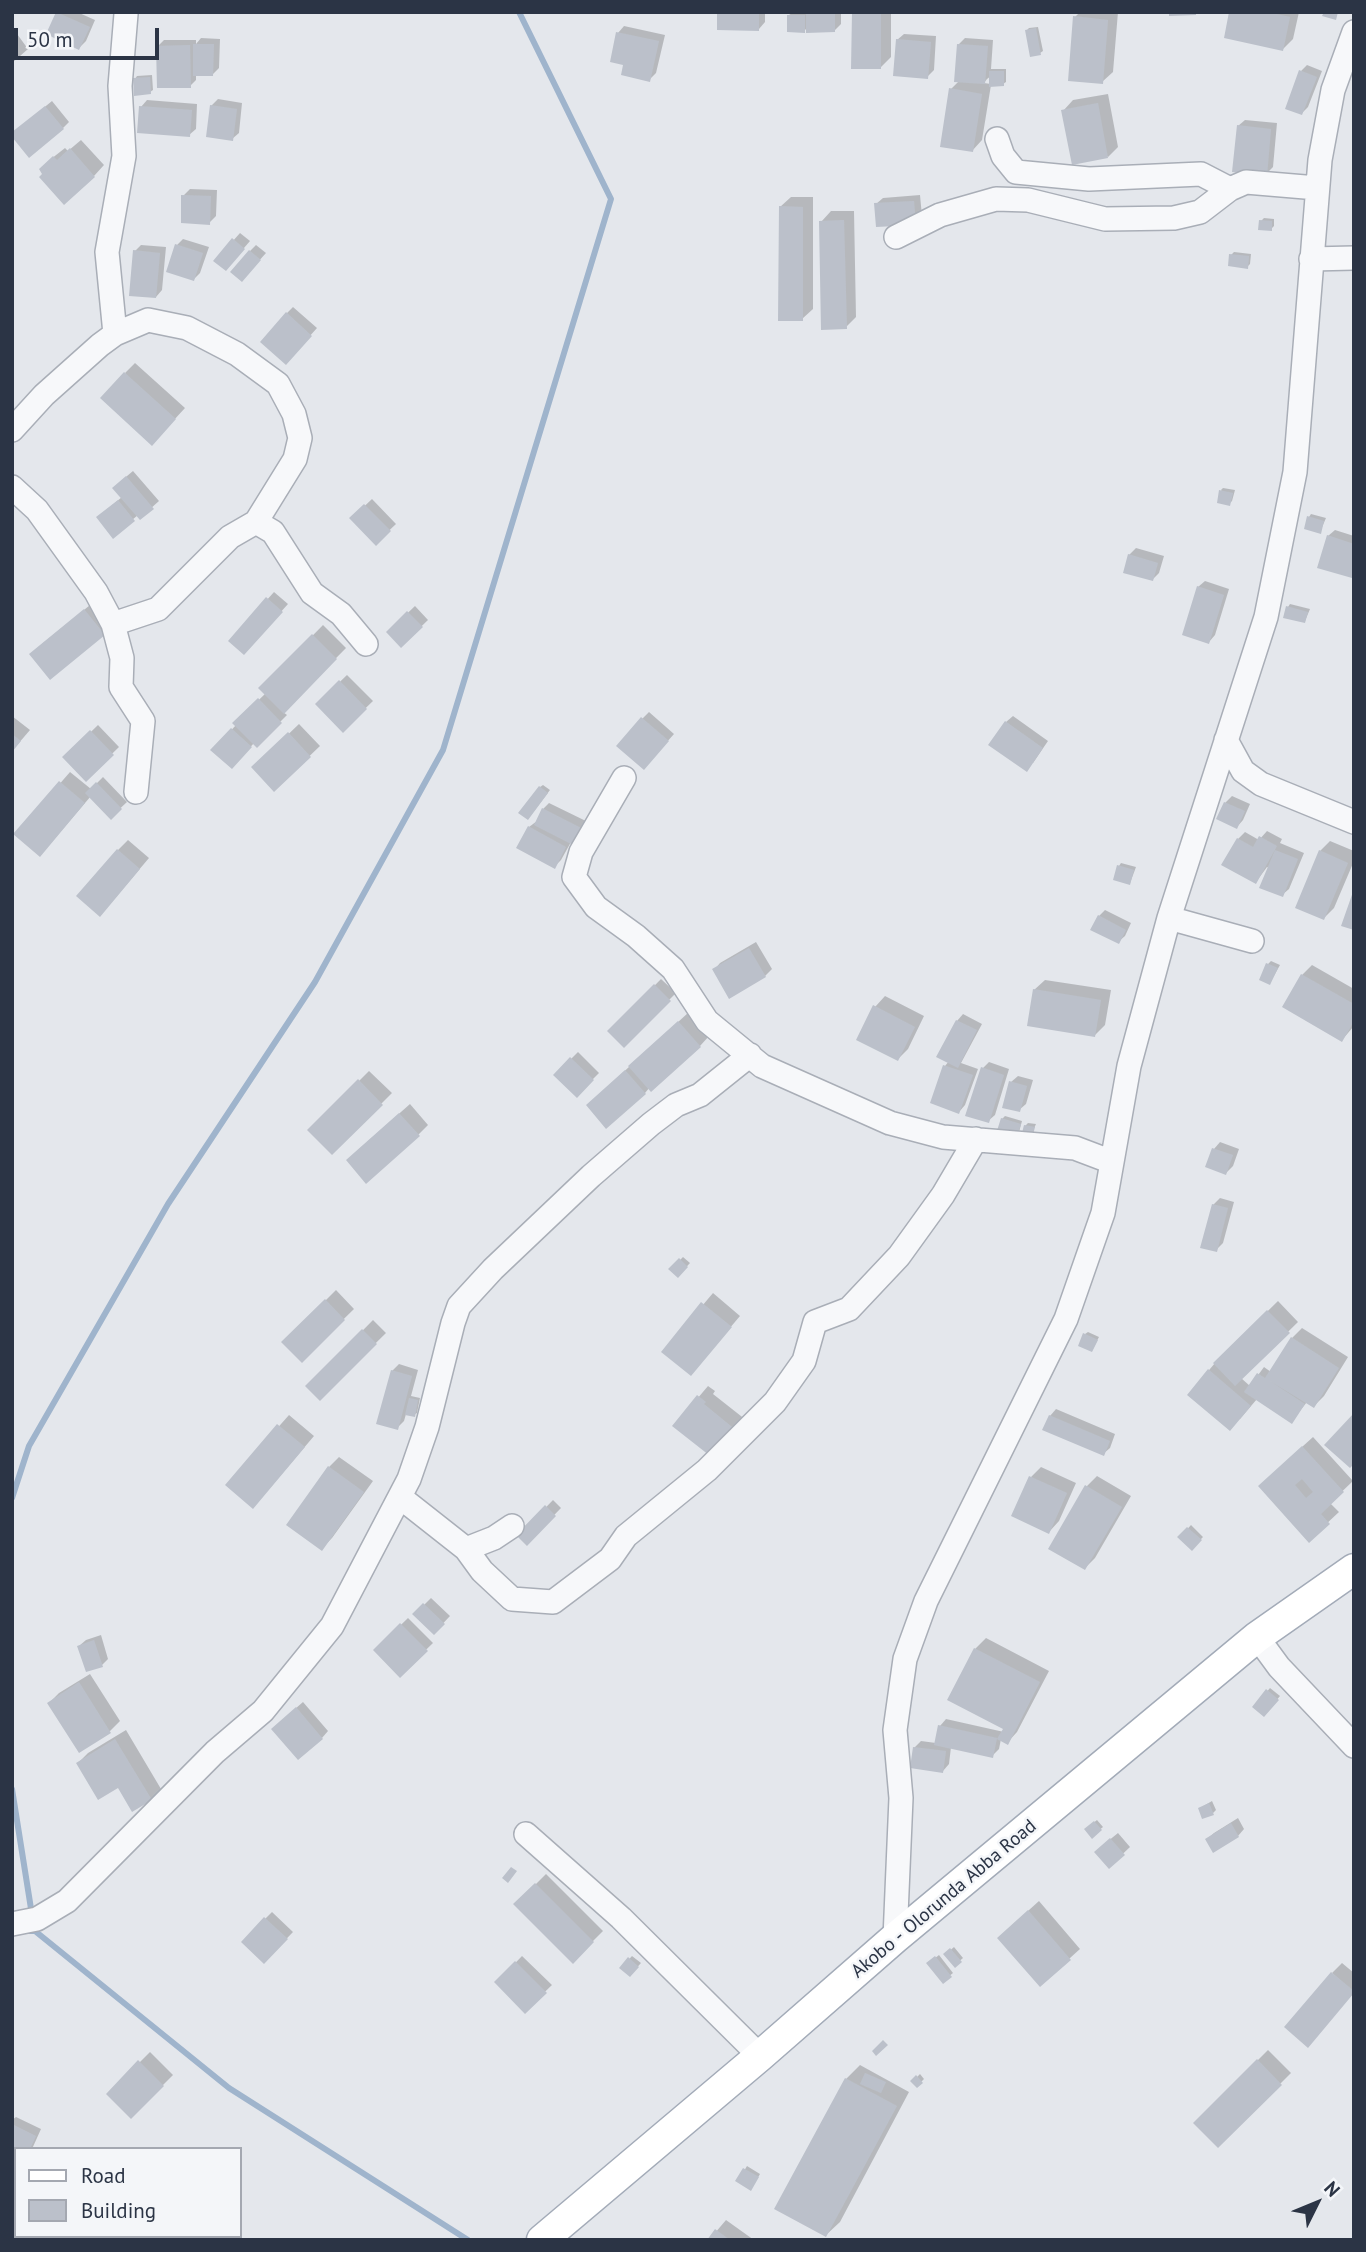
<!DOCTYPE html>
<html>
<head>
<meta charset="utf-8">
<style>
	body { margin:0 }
	#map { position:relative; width:1366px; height:2252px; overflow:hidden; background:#e4e7ec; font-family:"PT Sans",sans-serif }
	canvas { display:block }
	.frame { position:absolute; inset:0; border:14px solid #2b3445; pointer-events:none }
	.legend { position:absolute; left:14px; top:2147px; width:228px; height:91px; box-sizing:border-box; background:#f4f6f9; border:2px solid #a4a8b1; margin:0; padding:9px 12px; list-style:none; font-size:21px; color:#2b3445 }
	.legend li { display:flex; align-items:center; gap:14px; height:35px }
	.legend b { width:35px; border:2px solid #a4a8b1 }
	.north { position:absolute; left:1282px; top:2168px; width:70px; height:70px; -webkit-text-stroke:5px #f4f6f9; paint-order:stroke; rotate:47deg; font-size:19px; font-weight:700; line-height:28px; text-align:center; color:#2b3445 }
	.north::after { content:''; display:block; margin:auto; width:24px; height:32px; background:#2b3445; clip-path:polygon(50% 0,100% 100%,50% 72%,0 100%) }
	.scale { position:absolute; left:14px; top:28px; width:145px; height:32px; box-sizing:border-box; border:4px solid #2b3445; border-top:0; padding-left:9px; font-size:21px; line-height:24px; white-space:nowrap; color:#2b3445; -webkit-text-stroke:5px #f4f6f9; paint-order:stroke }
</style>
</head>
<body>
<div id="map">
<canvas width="1366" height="2252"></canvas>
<div class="frame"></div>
<ul class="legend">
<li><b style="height:9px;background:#fff"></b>Road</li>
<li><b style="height:19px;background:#bbc0ca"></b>Building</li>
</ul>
<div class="north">N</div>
<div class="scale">50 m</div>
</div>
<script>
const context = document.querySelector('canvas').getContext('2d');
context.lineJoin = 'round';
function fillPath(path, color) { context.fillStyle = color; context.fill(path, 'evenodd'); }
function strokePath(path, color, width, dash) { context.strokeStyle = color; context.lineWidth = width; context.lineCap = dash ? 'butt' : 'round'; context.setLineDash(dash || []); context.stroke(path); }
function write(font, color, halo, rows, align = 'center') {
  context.font = font + ' "PT Sans",sans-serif'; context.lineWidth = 5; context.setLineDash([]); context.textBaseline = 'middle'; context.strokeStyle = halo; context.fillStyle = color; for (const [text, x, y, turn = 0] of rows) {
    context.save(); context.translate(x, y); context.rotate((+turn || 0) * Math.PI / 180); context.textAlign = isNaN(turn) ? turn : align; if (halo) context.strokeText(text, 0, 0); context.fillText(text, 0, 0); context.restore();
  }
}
fillPath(new Path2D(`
	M58,12H77L95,20L86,41L79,48L48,34Z
	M719,12H765V22L759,29Z
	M841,12V24L835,30L808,27L804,31L789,15L792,13Z
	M853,12H891V57L880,68Z
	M1080,12H1118L1113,72L1102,82L1075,17Z
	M1231,12H1299L1293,39L1283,49Z
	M624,26L665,35L656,73L649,80L625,64L618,33Z
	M12,27L28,49L12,63Z
	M1038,27L1043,51L1040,53L1026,31L1029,28Z
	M904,34L936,36L934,70L927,77L897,40Z
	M201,38L220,39L219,68L213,74H196V80L190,86L158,46L164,40H196V44Z
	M965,38L993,40L991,69H1006V82L1003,84L991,85L982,140L972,151L951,89L960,80L958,45ZM991,76V84L984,83L987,79Z
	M1307,65L1322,71L1308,107L1302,113L1301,71Z
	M152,75L153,90L150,92L135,79L137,76Z
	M1108,94L1118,147L1108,157L1063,111L1073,100Z
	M218,99L242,103L239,133L232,139L211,106Z
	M147,100L197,104L196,129L189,135L141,107Z
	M52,101L69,122L63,128H19Z
	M1245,120L1277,123L1273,167L1266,174L1238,126Z
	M81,140L104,165L94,176L51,159L65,148L68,151Z
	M190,189L217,190L216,216L209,223L183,196Z
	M920,195L922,216L915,223L876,204L883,198Z
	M791,197H813V309L802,319L780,207Z
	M831,211H854L856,317L846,327L821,222Z
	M1264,218L1274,219V226L1271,229L1261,221Z
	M240,233L250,241L232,262L216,260Z
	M183,239L209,247L200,273L194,279L177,245Z
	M141,245L166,247L162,290L156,297L135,251Z
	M256,245L266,253L248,273L250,251Z
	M1234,252L1251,254L1250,264L1247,267L1231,255Z
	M293,307L317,328L292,356L287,313Z
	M135,363L185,408L162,433L125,373Z
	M133,471L159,501L140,518L138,515L113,536L105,511L122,497L121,481Z
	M1223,488L1235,490L1232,501L1229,504L1221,490Z
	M372,499L396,524L376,543L352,518Z
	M1311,514L1326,518L1320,532L1309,517Z
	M1335,530L1354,536V574L1351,576L1328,536Z
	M1136,548L1164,556L1159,573L1153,579L1129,555Z
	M1205,581L1229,589L1215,635L1209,642L1198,587Z
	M274,592L288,604L250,646L230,641Z
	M95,601L104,634L42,644Z
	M1290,604L1310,609L1305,621L1288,607Z
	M415,606L428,620L401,646L388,632Z
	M323,625L346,648L283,712L287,715L257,745L254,743L232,767L213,750L236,725L235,723L266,693L261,688Z
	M347,675L373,701L343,730L317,704Z
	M649,712L674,734L650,761L642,719Z
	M12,716L30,730L12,751Z
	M1013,716L1048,741L1033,763L1006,722Z
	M299,724L320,746L275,789L254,767Z
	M98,725L119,747L86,779L65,757Z
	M70,772L91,789L103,777L127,802L111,817L91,796L50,844L16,834Z
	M543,785L550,790L531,815L540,787Z
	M1232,796L1250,804L1243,820L1237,827L1225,803Z
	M549,803L590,823L571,842L561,860L554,867L529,827L537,821L543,809Z
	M1267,831L1282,839L1280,843L1304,853L1289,889L1282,895L1269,868L1267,867L1256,882L1238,839L1245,832L1259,840Z
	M128,840L149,858L110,904L118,850Z
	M1330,841L1354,851V861L1334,908L1324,918L1320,851Z
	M1121,863L1136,867L1130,883L1119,866Z
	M1105,910L1131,923L1125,936L1118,942L1099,916Z
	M756,942L772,969L765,976L714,970L720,963Z
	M1271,961L1280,965L1270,983L1268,964Z
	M1312,965L1354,989V1026L1342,1040L1302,975Z
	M661,979L676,993L624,1045L610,1031Z
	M1045,980L1111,990L1105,1025L1095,1035L1034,990Z
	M885,996L924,1016L908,1049L898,1059L875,1007Z
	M689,1012L710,1035L700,1046L651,1089L650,1087L645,1093L594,1099Z
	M963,1014L982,1024L961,1063L978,1069L965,1105L959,1112L945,1066L949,1061L957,1021Z
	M578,1052L599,1073L577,1095L555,1075Z
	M989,1062L1009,1069L995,1115L988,1121L983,1068Z
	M369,1071L392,1093L332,1153L310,1130Z
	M1018,1076L1033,1080L1026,1104L1019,1110L1011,1082Z
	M410,1104L428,1125L418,1135L358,1150Z
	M1005,1116L1022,1121L1018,1136L1002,1119Z
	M1028,1123L1036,1124L1032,1133L1025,1126Z
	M1220,1142L1239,1149L1233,1166L1226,1173L1214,1149Z
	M1220,1198L1234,1202L1223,1243L1216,1250L1213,1205Z
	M683,1257L690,1263L678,1276L671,1269Z
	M336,1290L354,1309L302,1360L284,1342Z
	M713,1293L740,1316L691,1374L664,1351Z
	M1278,1301L1298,1322L1241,1378L1250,1386L1264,1367L1271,1372L1292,1338L1302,1328L1348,1357L1324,1396L1314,1406L1307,1402L1291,1422L1257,1399L1240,1419L1189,1394L1215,1363Z
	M373,1320L386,1333L320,1398L308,1386Z
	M1088,1332L1099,1337L1092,1350L1085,1334Z
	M399,1364L418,1370L411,1396L420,1398L417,1413L414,1415L406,1414L404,1421L397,1428L392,1371Z
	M708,1386L715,1391L713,1394L746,1420L724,1447L675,1425Z
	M1056,1409L1115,1434L1110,1448L1103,1454L1050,1416Z
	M289,1415L314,1436L263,1496L227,1485Z
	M1313,1437L1353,1481L1330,1503L1339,1512L1309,1540L1270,1476Z
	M339,1457L373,1481L332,1538L322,1548L329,1467Z
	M1041,1467L1076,1483L1059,1521L1049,1532L1031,1477Z
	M1097,1476L1131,1496L1095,1558L1085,1568L1051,1548L1087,1486Z
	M553,1500L561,1508L527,1543L519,1535Z
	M1191,1525L1203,1537L1192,1548L1180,1537Z
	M431,1598L450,1616L434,1633L415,1614Z
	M408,1618L433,1643L400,1675L375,1650Z
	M101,1635L108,1659L102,1665L79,1646L86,1640Z
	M986,1638L1049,1671L1017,1732L1007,1743L1001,1739L999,1749L992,1756L951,1747L949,1764L943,1771L914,1748L921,1741L936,1743L940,1726L946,1719L1004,1732L1006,1728L950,1699L975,1649Z
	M90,1674L120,1721L110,1731L80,1751L49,1703L59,1693Z
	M1270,1688L1280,1696L1264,1715L1254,1707Z
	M303,1702L328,1731L322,1738L280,1722Z
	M126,1730L161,1789L151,1799L118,1786L78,1763L88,1753Z
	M1212,1801L1216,1810L1213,1813L1200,1808Z
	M1238,1818L1244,1829L1238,1836L1207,1839L1214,1833Z
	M1097,1820L1103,1827L1092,1836L1086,1829Z
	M1118,1833L1130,1847L1109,1867L1102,1846Z
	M546,1874L603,1931L573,1961L516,1904Z
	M1039,1901L1080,1949L1040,1985L1009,1928Z
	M272,1912L293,1932L264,1962L243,1941Z
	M954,1947L963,1958L955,1965L946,1954Z
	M939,1955L953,1973L943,1981L929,1963Z
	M522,1956L552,1985L525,2011L497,1982Z
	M632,1956L641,1963L630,1975L622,1967Z
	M1342,1963L1354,1973V1993L1332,1973Z
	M1268,2050L1291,2073L1218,2146L1195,2123Z
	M150,2052L173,2075L131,2117L108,2094Z
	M860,2065L909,2092L840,2222L826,2235L846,2079Z
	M920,2074L924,2079L917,2086L913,2081Z
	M16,2117L41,2129L32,2149H16V2205L12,2203V2120Z
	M747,2166L760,2174L753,2186L738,2181Z
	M726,2220L754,2240H709Z
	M28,2236H75L73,2240H27Z`), '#0003');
strokePath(new Path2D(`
	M12,1498L29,1446L168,1204L315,982L443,750L611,199L519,12
	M12,1789L32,1915
	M28,1931H35L229,2088L468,2240`), '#9fb4cc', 6);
fillPath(new Path2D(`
	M56,12L90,27L79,50L46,34Z
	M717,12H759V31L717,30Z
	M806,12H835V32L806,33Z
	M852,12H881V69H851Z
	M1169,12H1196V15L1169,16Z
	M1229,12H1268L1290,17L1283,51L1224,38Z
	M1324,12H1338L1336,20L1322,16Z
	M787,15H805V33L787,32Z
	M1073,16L1108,20L1103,84L1068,81Z
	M1036,28L1041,55L1030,57L1025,30Z
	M616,32L659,41L650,82L621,75L623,65L610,62Z
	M896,39L931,42L928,79L893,76Z
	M193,44H214L213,76H193Z
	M957,44L988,46L985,84L954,82Z
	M190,45L191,88H157L156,46Z
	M1299,70L1317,77L1302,115L1285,109Z
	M989,71H1004V86L989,87Z
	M150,77L151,94L134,96L133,78Z
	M949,88L982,94L973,152L940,147Z
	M1098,103L1108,158L1072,165L1061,110Z
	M210,105L237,109L233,141L206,137Z
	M45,106L64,129L29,158L12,137V132Z
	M139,106L192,110L190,137L137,133Z
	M1237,125L1271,129L1267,176L1232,172Z
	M70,148L95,177L64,205L39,177L42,174L39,169L53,156L57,160Z
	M181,195L211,196L210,225L181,223Z
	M914,201L916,225L876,227L874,203Z
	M779,206L803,207V321H778Z
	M844,220L847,329L821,330L819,221Z
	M1259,220L1272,221V231L1258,230Z
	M232,238L245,249L226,271L213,261Z
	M175,244L203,253L194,281L166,272Z
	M133,250L160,253L156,298L129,296Z
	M249,250L261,260L242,282L230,272Z
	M1229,254L1249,256L1248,269L1228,266Z
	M286,312L312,336L286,365L260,342Z
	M124,372L176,419L152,446L100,398Z
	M126,476L154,509L140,520L112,488Z
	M1219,490L1233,493L1230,506L1217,503Z
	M118,500L135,521L113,539L96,517Z
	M364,504L391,531L376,546L349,518Z
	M1307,516L1324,521L1321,534L1304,529Z
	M1327,535L1354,544L1352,578L1317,568Z
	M1128,554L1158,563L1153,581L1123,573Z
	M1197,586L1224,595L1209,644L1182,635Z
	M266,597L283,612L244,655L228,641Z
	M1286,606L1308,612L1305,623L1283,618Z
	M84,609L105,635L50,680L29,654Z
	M407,611L423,627L401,648L386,632Z
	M312,634L337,659L284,714L258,688Z
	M339,680L367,709L343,733L315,704Z
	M258,698L282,723L257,748L232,723Z
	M641,717L669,741L644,770L616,746Z
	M1005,721L1043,748L1027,772L988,745Z
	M231,728L252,747L232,769L210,750Z
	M90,730L114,755L86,782L62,757Z
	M288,732L311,757L274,792L251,767Z
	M12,734L21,741L12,752Z
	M59,781L85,803L40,857L13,834Z
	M96,782L122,809L111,820L85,793Z
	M539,786L548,793L528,820L518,813Z
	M1224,802L1245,811L1237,829L1216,819Z
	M542,808L585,830L577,847L534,825Z
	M528,826L566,847L555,869L516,848Z
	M1259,836L1277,846L1256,884L1221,865L1237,838L1253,847Z
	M117,849L140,869L100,917L76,896Z
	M1275,850L1298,859L1283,897L1259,888Z
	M1319,850L1348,863L1324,920L1295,908Z
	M1117,865L1134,870L1130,885L1113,880Z
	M1354,889V930L1341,926Z
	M1098,915L1126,930L1119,944L1090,930Z
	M749,948L766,977L729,999L712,969Z
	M1266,963L1278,968L1270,985L1259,980Z
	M1301,974L1354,1004V1021L1342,1042L1282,1007Z
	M654,984L671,1001L624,1048L607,1031Z
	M1033,989L1101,1000L1095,1037L1027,1026Z
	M873,1005L915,1027L898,1061L856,1040Z
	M956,1020L977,1030L958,1068L936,1057Z
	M678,1021L701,1047L651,1092L628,1066Z
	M570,1057L594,1080L577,1098L553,1075Z
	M943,1065L973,1075L959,1114L930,1103Z
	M981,1067L1004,1075L989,1123L965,1116Z
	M625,1070L646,1094L606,1129L586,1105Z
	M358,1079L383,1105L332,1155L307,1130Z
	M1009,1081L1027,1086L1020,1112L1002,1108Z
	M399,1113L420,1136L366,1184L346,1160Z
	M1001,1118L1021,1124L1016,1140L996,1134Z
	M1024,1125L1035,1127L1033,1135L1022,1133Z
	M1212,1148L1233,1155L1226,1175L1205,1167Z
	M1212,1204L1228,1208L1217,1252L1200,1248Z
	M679,1258L688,1267L678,1278L668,1269Z
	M325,1299L345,1320L302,1363L281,1342Z
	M701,1302L732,1327L691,1376L661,1352Z
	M1267,1310L1290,1333L1235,1386L1213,1363Z
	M362,1329L377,1344L320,1401L305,1386Z
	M1083,1333L1098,1340L1092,1352L1078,1346Z
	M1291,1337L1339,1368L1314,1408L1270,1381L1305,1404L1292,1424L1244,1392L1257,1373L1265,1378Z
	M1208,1369L1251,1406L1230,1431L1187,1395Z
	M391,1370L412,1376L398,1430L376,1424Z
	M697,1395L706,1402L704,1404L737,1431L714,1459L672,1426Z
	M409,1398L418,1400L415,1417L405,1415Z
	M1354,1413V1464L1350,1468L1324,1445Z
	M1049,1415L1110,1441L1104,1456L1042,1430Z
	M277,1424L305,1447L253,1509L225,1485Z
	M1302,1446L1344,1492L1321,1514L1330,1524L1309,1543L1258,1486ZM1302,1479L1313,1492L1306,1498L1295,1485Z
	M328,1466L364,1492L322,1551L286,1525Z
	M1029,1476L1067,1493L1049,1534L1011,1516Z
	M1085,1485L1122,1507L1085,1570L1048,1549Z
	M545,1505L556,1516L527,1546L516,1535Z
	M1187,1527L1202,1540L1192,1551L1177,1537Z
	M423,1603L445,1624L434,1635L412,1614Z
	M400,1623L428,1651L400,1678L373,1650Z
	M94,1640L103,1667L86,1672L77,1646Z
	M974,1648L1040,1682L1008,1745L997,1739L1003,1729L947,1700Z
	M79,1682L111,1733L79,1753L47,1703Z
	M1266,1689L1279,1700L1264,1717L1252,1707Z
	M296,1707L323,1739L298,1760L271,1729Z
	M938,1725L997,1738L993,1758L934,1745Z
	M115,1739L152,1800L132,1812L118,1788L98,1800L76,1763Z
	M913,1747L946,1751L943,1773L910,1768Z
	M1209,1803L1214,1815L1202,1819L1198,1808Z
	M1094,1821L1102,1830L1092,1839L1084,1829Z
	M1231,1823L1239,1837L1213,1853L1205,1839Z
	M1110,1838L1125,1855L1109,1869L1094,1852Z
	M511,1867L517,1871L508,1883L502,1878Z
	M535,1883L594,1942L573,1964L513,1904Z
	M1028,1910L1071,1960L1040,1987L997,1938Z
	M264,1917L288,1939L264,1964L241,1942Z
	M950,1948L962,1962L955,1968L943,1954Z
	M935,1956L952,1977L943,1984L926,1963Z
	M628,1957L639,1967L630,1977L619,1968Z
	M515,1961L547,1993L525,2014L494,1982Z
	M1331,1972L1354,1991V1993L1308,2048L1284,2027Z
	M883,2040L888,2045L876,2056L872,2051Z
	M1257,2059L1282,2085L1218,2148L1193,2123Z
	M138,2060L164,2086L131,2119L106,2094Z
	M865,2073L886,2082L881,2093L860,2084Z
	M916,2075L923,2083L917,2088L910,2081Z
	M845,2078L897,2106L826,2237L774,2209Z
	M12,2124L36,2136L30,2149H16V2175L12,2174Z
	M743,2168L759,2177L751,2191L735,2181Z
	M12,2184L16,2186V2206L12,2205Z
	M715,2229L730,2240H707Z
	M27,2236H60L67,2240H25Z`), '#bbc0ca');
const minor = new Path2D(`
	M997,139L1003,156L1016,172L1089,179L1201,174L1230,189
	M896,237L940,215L996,199L1028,200L1105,219L1174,218L1200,212L1230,189L1246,182L1317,188
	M1311,259L1354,258
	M115,334L107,252L124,156L120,86L126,14
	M12,430L44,395L100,345L115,334L148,320L187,328L237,354L278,384L294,414L300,438L295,459L256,522L230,537L158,609L113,624
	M12,487L37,510L96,592L113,624L122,658L121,687L143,721L136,792
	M256,522L273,532L312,593L341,614L366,644
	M1226,740L1243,771L1261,784L1354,822
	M624,778L581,852L574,877L596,907L636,936L673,969L707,1021L762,1066L890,1123L943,1137L1075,1148L1112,1162
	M1169,918L1252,941
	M400,1497L466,1549L494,1538L512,1526
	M466,1549L482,1571L512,1599L553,1602L610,1559L626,1536L707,1470L775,1402L804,1361L815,1322L849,1309L899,1256L943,1195L976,1139
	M1257,1637L1279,1667L1354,1746
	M526,1834L621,1918L760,2056
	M12,1924L37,1919L67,1901L215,1752L263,1711L332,1626L409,1479L427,1427L453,1323L459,1306L493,1269L591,1176L651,1124L676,1105L700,1095L750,1055
	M895,1938L901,1798L895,1730L905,1659L926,1601L1066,1319L1103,1213L1129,1066L1169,918L1266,617L1295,472L1320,160L1333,90L1354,32
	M99,2240L100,2236`);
const major = new Path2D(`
	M542,2240L760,2056L895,1938L1257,1637L1354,1569`);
strokePath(minor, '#a9aeb7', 26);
strokePath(major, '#a3abb8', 33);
strokePath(minor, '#f7f8fa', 23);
strokePath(major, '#fff', 30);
write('19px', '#2b3445', '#f4f6f9', [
	["Akobo - Olorunda Abba Road",944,1899,-40]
]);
</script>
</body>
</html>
